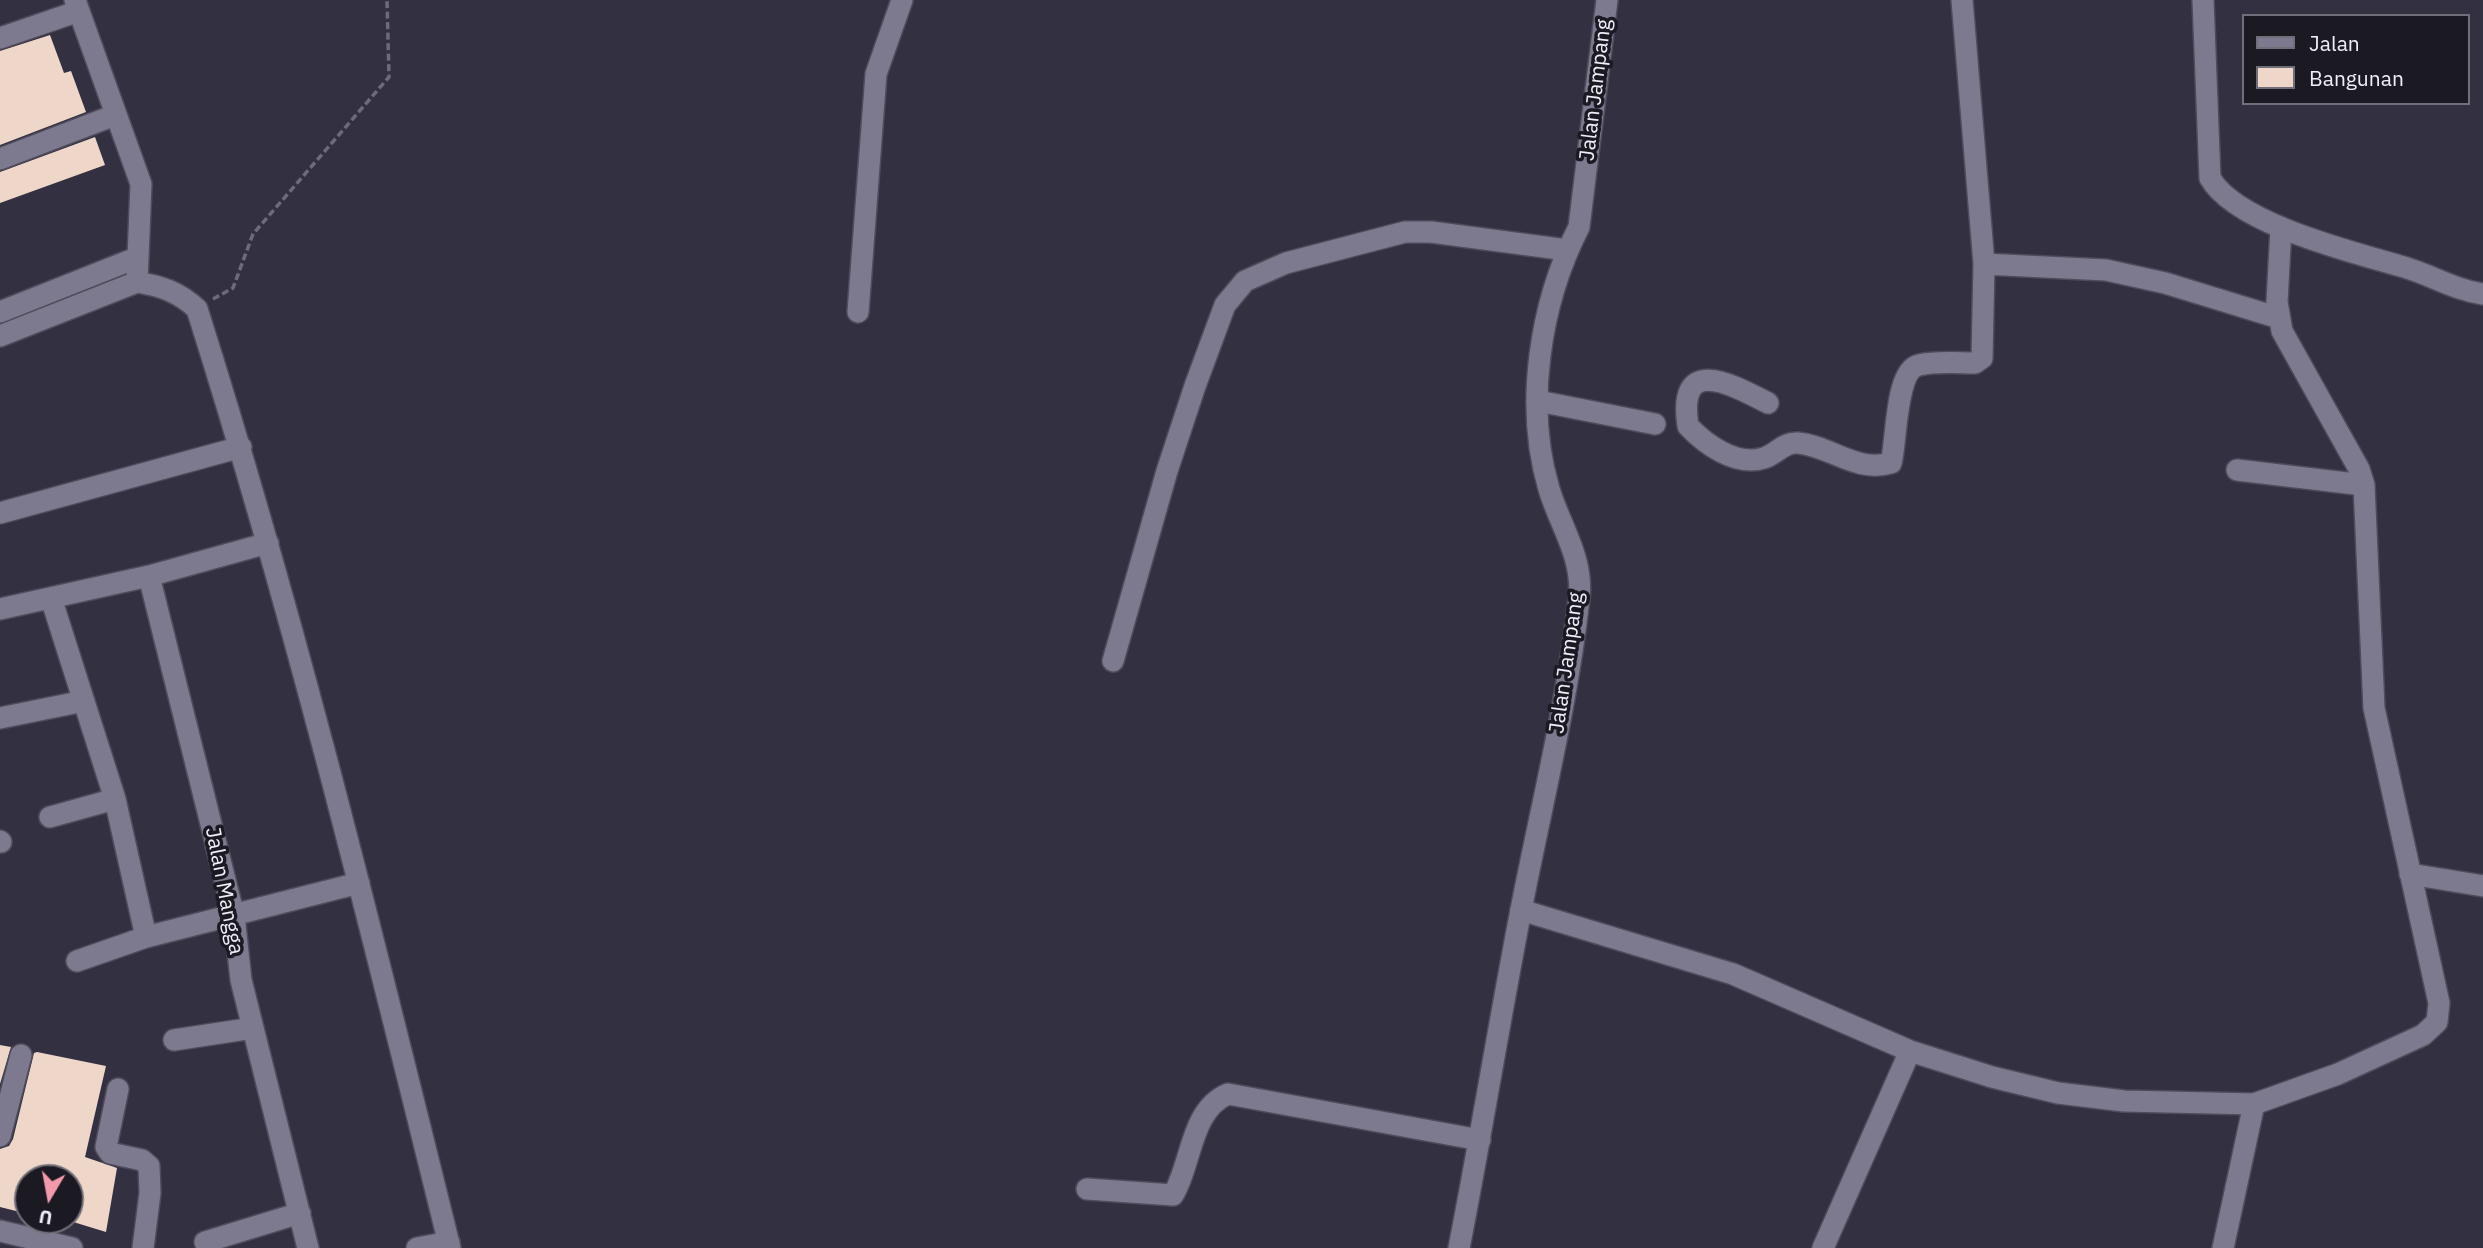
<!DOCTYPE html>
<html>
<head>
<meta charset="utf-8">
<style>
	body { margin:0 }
	#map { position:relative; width:2483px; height:1248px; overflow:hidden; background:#333042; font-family:"IBM Plex Sans",sans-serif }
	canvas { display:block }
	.legend { position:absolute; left:2242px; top:14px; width:228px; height:91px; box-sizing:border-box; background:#1b1922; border:2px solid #706e78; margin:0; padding:9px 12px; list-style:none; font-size:21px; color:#f0eefa }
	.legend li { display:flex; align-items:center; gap:14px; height:35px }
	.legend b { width:35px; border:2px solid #706e78 }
	.north { position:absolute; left:14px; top:1164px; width:70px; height:70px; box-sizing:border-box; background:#1b1922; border:2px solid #706e78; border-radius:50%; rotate:190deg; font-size:19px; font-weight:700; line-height:28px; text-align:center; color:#f0eefa }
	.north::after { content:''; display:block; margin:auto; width:24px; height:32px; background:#f29aac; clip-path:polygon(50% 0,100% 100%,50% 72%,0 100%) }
</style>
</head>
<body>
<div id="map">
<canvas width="2483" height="1248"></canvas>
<ul class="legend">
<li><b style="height:9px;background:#7d7a8f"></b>Jalan</li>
<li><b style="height:19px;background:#eed7c8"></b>Bangunan</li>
</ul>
<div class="north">U</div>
</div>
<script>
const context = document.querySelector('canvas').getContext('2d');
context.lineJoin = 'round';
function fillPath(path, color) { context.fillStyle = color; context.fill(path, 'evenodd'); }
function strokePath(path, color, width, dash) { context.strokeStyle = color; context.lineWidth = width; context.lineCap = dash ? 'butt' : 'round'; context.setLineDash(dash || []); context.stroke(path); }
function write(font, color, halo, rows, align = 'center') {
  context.font = font + ' "IBM Plex Sans",sans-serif'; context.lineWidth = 7; context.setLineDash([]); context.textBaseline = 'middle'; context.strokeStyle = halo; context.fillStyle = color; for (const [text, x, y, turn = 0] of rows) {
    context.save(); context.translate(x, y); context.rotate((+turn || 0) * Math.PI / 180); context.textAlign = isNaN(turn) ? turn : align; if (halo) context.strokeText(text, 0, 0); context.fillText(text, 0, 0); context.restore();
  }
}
fillPath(new Path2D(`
	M50,35L64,73L71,71L86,112L0,145V51Z
	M95,137L105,165L0,203V172Z
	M0,1045L11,1047L0,1084Z
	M37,1052L106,1066L85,1157L117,1168L106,1232L70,1221V1178H28L24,1213L0,1207V1149L9,1146L13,1139L34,1053Z`), '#eed7c8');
const street = new Path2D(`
	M75,0L141,184L137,282
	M2203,0L2210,178C2237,225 2357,253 2407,268C2433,276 2455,290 2483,294
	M0,38L79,11
	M0,159L115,115
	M1984,264L2106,270L2165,283L2279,318
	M0,312L136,258
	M858,312L876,74L902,0
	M0,336L137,282C161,286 179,292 197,309C295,618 372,933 450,1248
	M1538,401L1655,424
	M1768,403C1731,384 1677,354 1688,426C1705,444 1736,467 1764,458C1777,454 1783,442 1798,443C1831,446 1856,473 1891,463C1897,441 1895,370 1919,365C1936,361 1957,363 1975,363L1982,358L1984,264L1962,0
	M2237,470L2364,485
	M0,513L241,447
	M149,576L234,916L241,980L308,1248
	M51,598L115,799L146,937
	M0,609L149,576L268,543
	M1113,661L1167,471L1195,386L1225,305L1245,281L1286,263L1405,232H1431L1567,250
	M0,718L84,701
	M50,817L115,799
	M0,841L1,842
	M2410,874L2483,886
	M1521,910L1733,974L1910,1051L1992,1077L2058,1093L2124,1101L2254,1104L2338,1074L2423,1035L2437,1022L2439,1003L2374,708L2364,485L2359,469L2282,331L2277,302L2281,228
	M77,961L146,937L359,883
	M174,1040L253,1028
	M118,1089L106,1147L110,1153L142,1160L149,1166L150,1193L143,1248
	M0,1136L21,1055
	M1087,1189L1173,1195C1192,1164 1190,1110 1228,1094L1480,1140
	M0,1231L72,1248
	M205,1242L300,1213
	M417,1248L449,1242
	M1823,1248L1910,1051
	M2223,1248L2254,1104`);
const secondary = new Path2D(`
	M1459,1248C1481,1136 1499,1023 1521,910C1541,807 1567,705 1579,599C1584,558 1560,526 1549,489C1524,406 1540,303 1579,227L1607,0`);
strokePath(street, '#4e4b5a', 24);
strokePath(secondary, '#4e4b5a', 24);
strokePath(new Path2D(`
	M213,299L233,288L253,234L389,77L387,0`), '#6d6b7b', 3.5, [7, 3.5]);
strokePath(street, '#7d7a8f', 21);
strokePath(secondary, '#7d7a8f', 21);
write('21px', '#f0eefa', '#1b1922', [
	["Jalan Jampang",1596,90,-83],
	["Jalan Jampang",1567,663,-82],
	["Jalan Mangga",224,891,79]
]);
</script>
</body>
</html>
